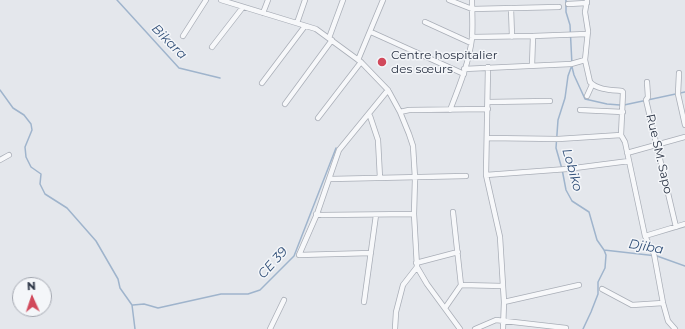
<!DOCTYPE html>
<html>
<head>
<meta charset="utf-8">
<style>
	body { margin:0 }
	#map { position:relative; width:685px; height:329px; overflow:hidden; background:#e4e7ec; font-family:Montserrat,sans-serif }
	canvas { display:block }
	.north { position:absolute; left:12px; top:277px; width:40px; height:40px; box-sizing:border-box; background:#f4f6f9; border:1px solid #a4a8b1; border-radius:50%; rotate:357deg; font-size:11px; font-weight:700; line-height:16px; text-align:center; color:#2b3445 }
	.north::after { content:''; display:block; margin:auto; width:14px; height:18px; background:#d1495b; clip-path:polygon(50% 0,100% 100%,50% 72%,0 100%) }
</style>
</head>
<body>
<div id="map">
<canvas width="685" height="329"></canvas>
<div class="north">N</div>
</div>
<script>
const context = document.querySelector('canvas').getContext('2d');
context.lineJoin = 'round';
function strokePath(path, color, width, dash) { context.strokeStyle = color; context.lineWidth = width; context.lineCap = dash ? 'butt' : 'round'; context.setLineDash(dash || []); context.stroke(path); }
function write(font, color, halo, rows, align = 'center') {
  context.font = font + ' Montserrat,sans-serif'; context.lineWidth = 3; context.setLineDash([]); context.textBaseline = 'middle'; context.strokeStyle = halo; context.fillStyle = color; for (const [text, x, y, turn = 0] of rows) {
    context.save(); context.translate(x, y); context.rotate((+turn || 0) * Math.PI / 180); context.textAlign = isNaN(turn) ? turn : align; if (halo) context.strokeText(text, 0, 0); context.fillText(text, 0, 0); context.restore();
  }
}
strokePath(new Path2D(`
	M117,0L179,68L220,78
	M566,0V12L570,25L572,65L568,76L565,98L558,120L556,148L562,169L566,190L572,201L589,212L597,240L604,250L606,255L605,268L598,282V294L591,312L583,329
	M572,67L574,75L585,99L607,104L620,105
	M0,90L13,108L24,115L31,124L32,130L25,147L26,157L31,167L41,174L40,184L45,194L67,208L96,241L118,279L120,288L132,305L135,329
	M624,105L685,92
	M604,250L657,256L685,266
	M133,305L144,304L158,308L221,294H248L260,290L294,256L336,148`), '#9fb4cc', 1.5);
const minor = new Path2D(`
	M221,0L316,29L361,62L388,90L400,112L409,134L413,146L415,178L414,214L417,267L427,284L460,329
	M449,0L472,9L559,7
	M587,0L585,12L588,31L585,60L590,82C597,90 612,90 622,91L623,92L621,135L625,142L645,236L654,254L663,303L668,321L675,329
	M568,4L587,3
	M511,8L512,37
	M263,13L268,0
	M425,22L471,43
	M297,23L305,0
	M371,32L464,74
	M183,36L206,0
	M472,37L533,36L587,34
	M329,38L343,0
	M212,47L243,7
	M358,60L383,0
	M532,66L533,36
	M488,67L486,175L500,237L504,302L503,329
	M464,69L571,64L585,60
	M679,73L678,94L685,125
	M647,82L648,97L646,100L676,227
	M262,83L305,26
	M587,96L592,85
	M488,102L550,101
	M285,104L332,40
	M450,110C459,87 469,63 472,38C473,25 472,12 472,0
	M580,110L623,112
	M400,112L409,110L488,109
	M368,115L370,116L378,140L380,178
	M318,118L361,62
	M488,138L558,139L621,135
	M627,153L685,137
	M0,160L9,155
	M486,175L567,169L629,161
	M330,179L466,176
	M316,214L322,215L414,214
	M645,236L685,224
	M371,253L299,255L317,214L339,150L388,90
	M416,263L458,252
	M461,285L503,286
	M602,289L632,305L663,303
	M364,302L376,215
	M504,302L579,285
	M445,308L461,285L453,212
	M270,329L284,300
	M395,329L396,312L403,285L417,267
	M475,329L496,320L566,328`);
strokePath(minor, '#a9aeb7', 6);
strokePath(minor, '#f7f8fa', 4.5);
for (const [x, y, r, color] of [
	[382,62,5,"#d1495b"]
]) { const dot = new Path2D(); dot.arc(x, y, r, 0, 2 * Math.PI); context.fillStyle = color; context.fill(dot); strokePath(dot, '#f4f6f9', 1.5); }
write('12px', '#2b3445', '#f4f6f9', [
	["Centre hospitalier",391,55],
	["des sœurs",391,69]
], 'left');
write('12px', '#2b3445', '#f4f6f9', [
	["Rue SM. Sapo",659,154,77]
]);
write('italic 13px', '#34527a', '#f4f6f9', [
	["Bikara",169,42,45],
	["Lobiko",572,170,74],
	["Djiba",646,247,10],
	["CE 39",273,263,-48]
]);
</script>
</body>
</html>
